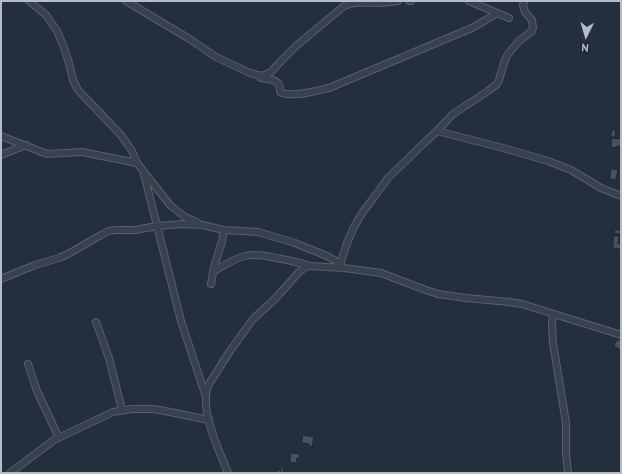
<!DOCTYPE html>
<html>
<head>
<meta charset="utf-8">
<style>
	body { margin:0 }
	#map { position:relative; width:622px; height:474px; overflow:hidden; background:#242f3e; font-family:"PT Sans",sans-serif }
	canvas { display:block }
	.frame { position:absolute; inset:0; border:2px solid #b4bcc9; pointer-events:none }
	.north { position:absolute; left:566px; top:16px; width:40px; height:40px; -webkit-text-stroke:3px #1d2633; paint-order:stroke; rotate:185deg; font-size:11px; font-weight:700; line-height:16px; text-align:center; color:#b4bcc9 }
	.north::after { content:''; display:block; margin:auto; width:14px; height:18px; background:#b4bcc9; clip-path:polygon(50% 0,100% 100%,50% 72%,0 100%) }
</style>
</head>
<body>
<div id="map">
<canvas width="622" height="474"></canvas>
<div class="frame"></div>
<div class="north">N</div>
</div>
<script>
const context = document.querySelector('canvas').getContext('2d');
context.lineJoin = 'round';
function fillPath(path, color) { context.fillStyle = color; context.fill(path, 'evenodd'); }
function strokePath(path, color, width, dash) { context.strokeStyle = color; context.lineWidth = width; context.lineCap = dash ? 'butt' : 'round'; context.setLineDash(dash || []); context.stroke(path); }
const building = new Path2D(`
	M612,130H616L615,137H611Z
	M612,138L621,139V146H617V148L611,147Z
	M611,169L618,170L616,180L610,179Z
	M615,230H621V234L614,233Z
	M614,236H619L618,244H621V249L613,248Z
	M618,339L620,341L621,339V350L614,346Z
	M303,435L314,437L312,447L309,446V444L302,443Z
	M291,453L300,454L299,458H297L296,463L290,462Z
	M281,467L284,468L283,473H277L278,470L281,471Z`);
fillPath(building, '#455162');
strokePath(building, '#1f2835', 1);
const minor = new Path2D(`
	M29,1L46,15L57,31L63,45L69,63L73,80L78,90L121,135L132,151L137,163L170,205L185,217L198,223
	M126,1L188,38L216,57L250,73L262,76L271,72L282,60L296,46L344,6C355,1 366,3 379,3C385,3 391,2 398,1
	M409,1H411
	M469,1L509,18
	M261,78C266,79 277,79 279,85C280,87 280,89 280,92C291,98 317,91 329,88L472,28L486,20L497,13
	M437,131L503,148L548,161L571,170L601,188L621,196
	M1,136L47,154L82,152L137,163
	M1,155L26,145
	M144,174L181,321L205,394
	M340,265L347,243L354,227L362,213L372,200L388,178L423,144L437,131L453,114L488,91L497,84L499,80L505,60L508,54L519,41L532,31L533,28L532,20L525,12L523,5L524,1
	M214,271C223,266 234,259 245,256C257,253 270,257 282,259C292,261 301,263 310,266
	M1,279L35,265L59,258L68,254L101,235L109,231L116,230H135L157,226L182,224L202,225L224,230L258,232L295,243L327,256L336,261L344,268
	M211,284L214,267L222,241L224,230
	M553,314L552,324L553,343L566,423V453L568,473
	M96,322L109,358L122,410
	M28,364L37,391L59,438
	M10,473L54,440L113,412L132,409H153L165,411L209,420
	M228,473C219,450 198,408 209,384L230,351L253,319L275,299L299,272L307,266H310L344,268L381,273L423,289L438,294L466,298L509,302L522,304L621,335`);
strokePath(minor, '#565f6c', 8);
strokePath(minor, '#38414e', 6);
</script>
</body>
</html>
